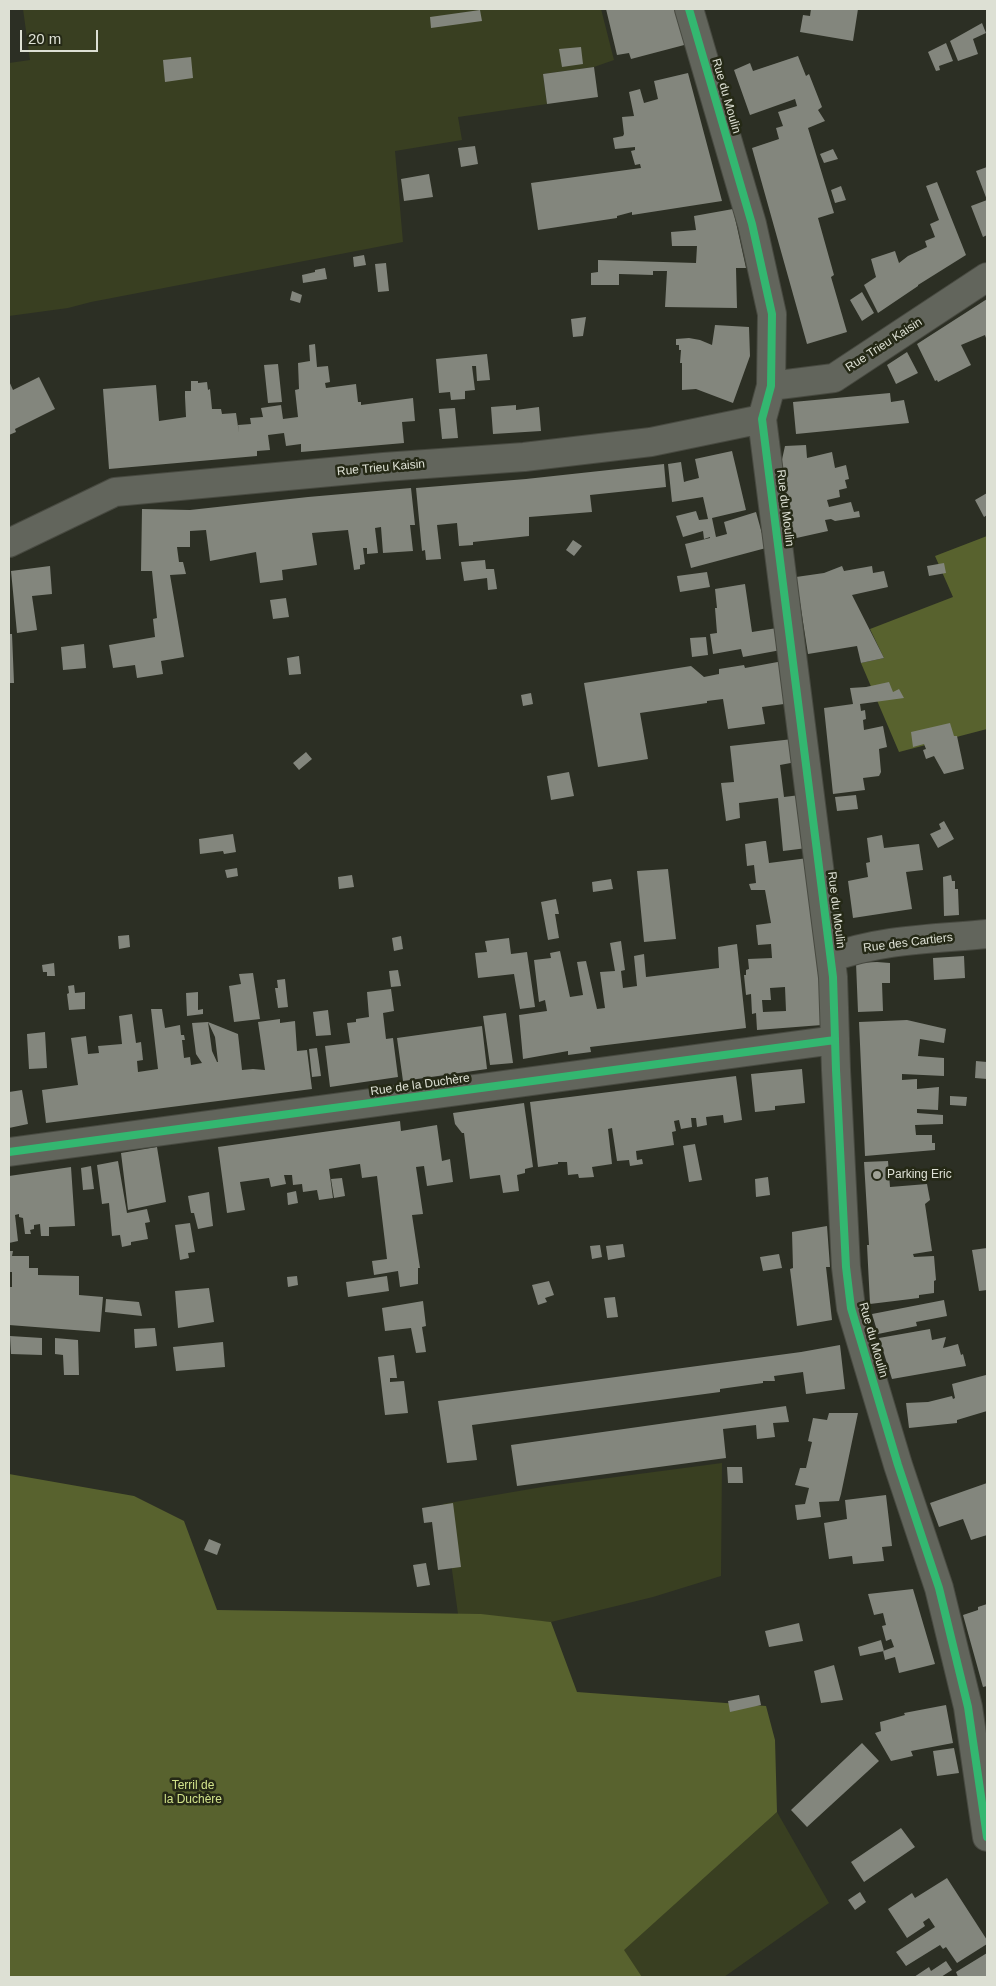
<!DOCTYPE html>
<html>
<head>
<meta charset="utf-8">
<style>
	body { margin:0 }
	#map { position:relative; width:996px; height:1986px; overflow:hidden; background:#2c2f24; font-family:Helvetica,sans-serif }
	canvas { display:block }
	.frame { position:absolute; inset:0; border:10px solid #dde0d4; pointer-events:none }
	.scale { position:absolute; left:20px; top:30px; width:78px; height:22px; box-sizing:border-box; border:2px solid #dde0d4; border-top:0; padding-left:6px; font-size:15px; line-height:18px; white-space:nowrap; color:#dde0d4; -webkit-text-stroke:4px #252916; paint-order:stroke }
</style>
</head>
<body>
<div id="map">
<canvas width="996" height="1986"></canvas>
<div class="frame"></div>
<div class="scale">20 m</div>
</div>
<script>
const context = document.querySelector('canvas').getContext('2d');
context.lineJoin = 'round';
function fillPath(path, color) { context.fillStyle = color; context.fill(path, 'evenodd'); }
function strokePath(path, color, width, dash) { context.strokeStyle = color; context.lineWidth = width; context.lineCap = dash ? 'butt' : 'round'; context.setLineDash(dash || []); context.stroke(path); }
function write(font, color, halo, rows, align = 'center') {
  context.font = font + ' Helvetica,sans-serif'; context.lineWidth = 5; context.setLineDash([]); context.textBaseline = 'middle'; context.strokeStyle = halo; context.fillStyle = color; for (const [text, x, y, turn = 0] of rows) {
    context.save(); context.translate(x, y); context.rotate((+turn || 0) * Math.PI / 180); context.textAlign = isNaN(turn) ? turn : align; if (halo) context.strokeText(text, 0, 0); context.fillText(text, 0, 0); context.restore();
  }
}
fillPath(new Path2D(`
	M23,9H601L614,60L594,67L543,74L547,104L458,117L462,140L395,151L403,242L91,302L68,308L9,316V63L30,60Z
	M722,1463L721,1576L653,1597L551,1622L458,1614L443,1504L548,1486Z
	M777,1812L829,1903L724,1977H642L623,1950Z`), '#393f21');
fillPath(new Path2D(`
	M987,536V729L899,752L861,663L884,658L870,629L953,597L935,556Z
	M9,1474L134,1496L184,1521L217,1610L481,1614L551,1622L577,1692L766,1706L775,1740L777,1812L624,1950L642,1977H9Z`), '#58622e');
fillPath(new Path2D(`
	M606,9H679L688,44L631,59L629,53L617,55Z
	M811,9H858L853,41L800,32L803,15L810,16Z
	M480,10L482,21L431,28L430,17Z
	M982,23L986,33L973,39L978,54L958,61L950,41Z
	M946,43L953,61L939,66L940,70L936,71L928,52Z
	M581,47L583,64L562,67L559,49Z
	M798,56L806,76L809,74L822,107L818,110L825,121L808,128L834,213L818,218L834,275L831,277L847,332L807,344L752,148L779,139L776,128L783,126L778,112L797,106L795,99L750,115L734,70L750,63L753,71Z
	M191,57L193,78L165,82L163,60Z
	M594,67L598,97L547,104L543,74Z
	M688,73L722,201L632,215V212L617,216V218L538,230L531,183L641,168L640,164L635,165L631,151L635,150V147L615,149L613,138L623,136L624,134L622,117L634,116L629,92L640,89L644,103L658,99L654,81Z
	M475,146L478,164L461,167L458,148Z
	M833,149L838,159L824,163L820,154Z
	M987,167V235L983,237L971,206L987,200L976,171Z
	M429,174L433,197L404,201L401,179Z
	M937,182L966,255L918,285V286L878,313L864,285L876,277L871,259L895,251L899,263L908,256L927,247L925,241L935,237L930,224L939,220L926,186Z
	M841,186L846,200L835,203L831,190Z
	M733,209L746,268H736L737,308L665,307L667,271H653V275L619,274V285H591V273L598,272V260L696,263L697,246H672L671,232L696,230L694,216Z
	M364,255L366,265L354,267L353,257Z
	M386,263L389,291L378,292L375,264Z
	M325,268L327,279L303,283L302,275L315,272V270Z
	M292,291L302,295L300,303L290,300Z
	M862,292L874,313L862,321L850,300Z
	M987,299V341L985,335L961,345L971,365L938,382L937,380L935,381L917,344Z
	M586,317L583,336L573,337L571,319Z
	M715,325L749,327L750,356L733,403L696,389L682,390V363H680L681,350H679V345H676V339L689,338L700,340L712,345Z
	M315,344L317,367L328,366L330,382L325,383L326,388L356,384L358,402H361V405L413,398L415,421L402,422L404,443L301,452V444L286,446L284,433L268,435L270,450L257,451V456L109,469L103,389L156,385L159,421L186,417L185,397V391H191V381H198V383L207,382L208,390L210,389L212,409H221L222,414L236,413L239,433L238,425L251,424L250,418L263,417L261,408L281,405L283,419L298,417L295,390L299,389L298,363L310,361L309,345Z
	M907,352L918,373L896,384L887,365Z
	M487,354L490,380L477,381L476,366H472L475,390L465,391V399L451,400L450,392L439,393L436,359Z
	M278,364L282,402L268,403L264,365Z
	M39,377L55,409L15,429L16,432L9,435V381L13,390Z
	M890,393L891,402L904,400L909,423L796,434L793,402Z
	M516,405V410L539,407L541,431L493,434L491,407Z
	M455,408L458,438L442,439L439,409Z
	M806,445L807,458L832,452L835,468L846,465L849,479L845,480L847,488L839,490L840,497L827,500L829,507L851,502L854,512L859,511L860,517L835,521L831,519L825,520L828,531L792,539L779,476L785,475L781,464L785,446Z
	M732,451L746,510L712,518L716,537L727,534L724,522L756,512L766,548L691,568L685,544L710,538V537L704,539L703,531L683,537L676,516L696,511L699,520L708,519L703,497L672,502L668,464L681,462L684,482L687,481L699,478L695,459Z
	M664,464L666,487L590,495L592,512L529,517V536L473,542V545L459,546L457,523L437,525L441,559L426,560L425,550L422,551L416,488L526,479Z
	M411,488L415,525H410L413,551L383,553L381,527L375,528L378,553L367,554V548H363L365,564L360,565V569L354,570L348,530L312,533L317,565L282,570L283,580L260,583L256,552L210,561L206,530L190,531V547H177L179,562H183L186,574L170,575L184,657L161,661L163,674L137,678L135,665L113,668L109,645L155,637L153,619L157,618L152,571H141L142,509L190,510L308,497Z
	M987,493V515L984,517L975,500Z
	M573,540L582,546L574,556L566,550Z
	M485,560L486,569H494L497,589L488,590L487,578L464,581L461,562Z
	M944,563L946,573L929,576L927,566Z
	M50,566L52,594L32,596L37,630L17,633L11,571Z
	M842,566L844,571L872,566L873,573L884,571L888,587L852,595L884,658L861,663L857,646L808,654L796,577L824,573Z
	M707,572L710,587L680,592L677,576Z
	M745,584L752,632L777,628L781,650L743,657L741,649L713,654L710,634L717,633L715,608H717L715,589Z
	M286,598L289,617L273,619L270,600Z
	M9,634H12L14,683H9Z
	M706,637L708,655L692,657L690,638Z
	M84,644L86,668L63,670L61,647Z
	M299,656L301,674L289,675L287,658Z
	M783,661L789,698L784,704L762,707L765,724L728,729L723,699L707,701V703L640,713L648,759L598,767L584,683L691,666L704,677L719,674V669L744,665L745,668Z
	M889,682L893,692L899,689L904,698L860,704L861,711L865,710L866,719L863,720L864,730L883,726L887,747L879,749L881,772L879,776L863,778L865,790L833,794L824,708L853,704L850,688L866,687Z
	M531,693L533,704L523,706L521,695Z
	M950,723L954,736H957L964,769L944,774L934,756L926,759L923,750L926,749L924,744L913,747L911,732Z
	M793,739L796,762L780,765L784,797L800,795L807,848L783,851L778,798L739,803L740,818L726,821L721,783L734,782L730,746Z
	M306,752L312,759L299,770L293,763Z
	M569,772L574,796L551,800L547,776Z
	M856,795L858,809L837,811L835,797Z
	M944,821L954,839L938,848L930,834L941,829L939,824Z
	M233,834L236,852L224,854L223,851L200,854L199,839Z
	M882,835L884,848L919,844L923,870L906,872L912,909L853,918L848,881L868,877L866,863L870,862L867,838Z
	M764,841H766L769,863L808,858L817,940L822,1025L757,1030L756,1013L752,1014L751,994L746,995L744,975H746V970L749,969L748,959L772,958L771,944L758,945L756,925L771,923L765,890H751L749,884L756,883L754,865L747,866L745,844ZM785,987L786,1011L763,1012L762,1000H771L770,988Z
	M237,868L238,876L227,878L225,870Z
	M668,869L676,939L644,942L637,871Z
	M352,875L354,887L339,889L338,877Z
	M951,875L952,881H955V889H958L959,915L944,916L943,877Z
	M611,879L613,889L593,892L592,882Z
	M556,899L559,914H555L559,938L548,940L541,902Z
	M129,935L130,947L119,949L118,936Z
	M401,936L403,949L394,951L392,938Z
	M509,938L511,954L527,952L535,1007L520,1009L514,974L478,978L475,953L487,952L485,941Z
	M621,941L625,970L621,971L623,988L637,986L634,956L644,954L646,977L719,968L718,947L737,944L746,1028L590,1047L591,1052L568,1055V1051L523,1059L519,1015L547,1011L545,1000L539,1002L534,960L551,958L550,953L560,951L570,997L583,995L577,962L586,961L597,1009L605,1008L600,972L615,971L610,943Z
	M964,956L965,978L934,980L933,958Z
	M877,962L890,963V983H882L883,1011L858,1012L856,963Z
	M54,963L55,976H47V972H43L42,965Z
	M398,970L401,986L391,987L389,971Z
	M253,973L260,1019L234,1022L229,986L241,984L239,974Z
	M285,979L288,1007L278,1008L275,988H278L277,980Z
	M74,985L75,993L85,992V1009L69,1010L67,994L69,993L68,986Z
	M391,989L394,1011L383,1013L386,1039L393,1038L398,1077L330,1087L325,1046L350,1043L347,1023L356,1022V1019L369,1017L367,992Z
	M198,992V1010L203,1009V1014L187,1016L186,993Z
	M151,1009H162L165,1028L180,1025L181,1035H184L185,1040H182L184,1058L190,1057L191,1065L202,1063L196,1054L192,1023L208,1022L238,1034L242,1070L253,1069L265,1070L258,1022L280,1019V1023L295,1021L297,1051L307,1050L312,1089L46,1123L42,1090L78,1085L71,1038L86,1036L88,1054L99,1053L98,1046L122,1044L119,1016L132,1014L136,1043L141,1042L143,1060L137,1061L138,1072L158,1069ZM208,1022L215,1037L218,1062H217L212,1051Z
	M328,1010L331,1035L316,1036L313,1012Z
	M506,1013L513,1063L490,1065L483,1016Z
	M907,1020L946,1029L944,1043L920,1039L918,1056L944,1058V1076L902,1074V1080L917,1079V1089L939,1087L938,1110L917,1109V1113L943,1115V1124L915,1125L916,1135H932V1143H935V1150L865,1156L859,1022Z
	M482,1026L487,1069L403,1081L397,1038Z
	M45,1032L47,1068L29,1069L27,1034Z
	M317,1048L321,1076L312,1077L309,1049Z
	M976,1061L987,1062V1079L975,1078Z
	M802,1069L805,1103L775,1106V1110L755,1112L751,1074Z
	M736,1076L742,1120L724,1123L723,1115L706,1117L707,1125L697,1127L696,1118H691L692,1127L681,1129L679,1120L674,1121L676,1131L672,1132L674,1145L636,1151L637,1160L642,1159L643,1164L630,1166L629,1160L617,1161L612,1128L608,1129L612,1164L592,1167L594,1177L579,1178L578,1174L568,1175L567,1162H558V1164L538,1167L530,1102Z
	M22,1090L28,1124L9,1128V1092Z
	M950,1096L967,1097L966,1106L950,1105Z
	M524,1103L533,1167L525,1169V1173L517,1175L519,1191L503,1193L500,1175L470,1179L464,1133H462L455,1124L453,1113Z
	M400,1121L401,1131L437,1125L442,1161L450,1159L453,1182L427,1186L424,1166L416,1167L423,1214L412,1215L420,1268H418V1284L400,1287L398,1271L374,1275L372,1261L387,1259L377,1176L362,1178L360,1164L329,1169L333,1198L319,1200L317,1190L303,1192L302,1184L293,1185L292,1175H284L286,1184L271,1187L269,1178L240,1182L245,1210L227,1213L218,1147Z
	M695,1144L702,1180L689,1182L683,1146Z
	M157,1147L166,1202L128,1210L121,1153Z
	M118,1161L127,1213L147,1209L150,1222L145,1223L148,1239L131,1242V1245L122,1247L120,1235L112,1236L109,1203L102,1204L97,1165Z
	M888,1161L890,1187L927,1184L930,1200L925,1204L932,1251L913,1254L914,1257L934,1256L936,1280L934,1281V1293L919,1295V1298L870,1304L867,1245H869L864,1162Z
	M91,1166L94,1189L83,1190L81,1168Z
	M71,1167L75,1226L49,1227V1236H41L40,1224L34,1225V1229L30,1230L31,1234H25L23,1218L19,1217V1214L15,1215L18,1241L9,1243V1176Z
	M768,1177L770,1195L756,1197L755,1179Z
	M342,1178L345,1196L334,1198L331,1179Z
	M296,1191L298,1203L288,1205L287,1193Z
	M209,1192L213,1226L198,1229L194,1213H191L188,1196Z
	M190,1223L195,1252L188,1253L189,1258L180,1260L175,1225Z
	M827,1226L830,1267H826L832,1320L797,1326L790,1269L793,1268L792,1232Z
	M623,1244L625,1257L608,1260L606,1246Z
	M600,1245L602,1257L592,1259L590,1246Z
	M987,1248V1290L979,1291L972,1250Z
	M9,1251H13L12,1256H29V1268H38V1275L79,1276V1295L103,1297L100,1332L9,1325V1287H12V1272H9Z
	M779,1254L782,1268L763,1271L760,1257Z
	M297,1276L298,1285L288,1287L287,1277Z
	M387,1276L389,1291L348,1297L346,1282Z
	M549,1281L554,1295L545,1298L547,1302L538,1305L532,1285Z
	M209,1288L214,1322L178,1328L175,1291Z
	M615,1297L618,1317L607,1318L604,1298Z
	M106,1299L139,1302L142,1316L105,1312Z
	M944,1300L947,1316L916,1322L917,1326L878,1334L872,1314Z
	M423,1301L426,1326L422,1327L426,1352L416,1353L411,1328L385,1331L382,1308Z
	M155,1328L157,1346L135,1348L134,1329Z
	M930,1329L932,1340L946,1337L943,1348L958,1344L961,1355L963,1354L966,1366L892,1379L879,1338Z
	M10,1336L42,1338V1355L11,1354Z
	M55,1338L78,1340L79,1375H64L63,1355L55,1354Z
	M223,1342L225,1367L176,1371L173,1347Z
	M840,1345L845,1389L806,1394L803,1372L774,1376L775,1381H763V1383L720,1389V1392L472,1425L477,1460L447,1463L438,1401L801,1352Z
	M394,1355L397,1378H390V1382L404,1381L408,1413L385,1415L378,1357Z
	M986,1375L987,1411L957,1420V1423L909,1428L906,1403L928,1402L952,1396L953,1399L955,1398L952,1384Z
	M786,1406L789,1422L773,1423L775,1437L757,1439L756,1425L723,1429L726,1458L517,1486L511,1445Z
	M829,1413H858L841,1494L839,1501L819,1502L821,1517L797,1520L795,1505L805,1504L809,1488L795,1485L800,1468H806L812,1442L808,1441L813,1418L827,1420Z
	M727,1467H742L743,1483H728Z
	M987,1483V1498L986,1499L987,1505V1535L971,1540L963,1519L939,1527L930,1503Z
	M886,1495L892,1546L882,1547L884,1561L853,1564L852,1556L829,1559L824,1523L847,1519L845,1500Z
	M453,1503L461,1567L438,1570L432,1522L424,1523L422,1508Z
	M209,1539L221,1544L217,1555L204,1550Z
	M426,1563L430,1585L417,1587L413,1565Z
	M913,1589L935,1664L899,1673L895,1657L885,1660L883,1651L894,1647L891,1639L886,1641L882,1626L886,1625L883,1613L874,1615L868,1594Z
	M987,1604V1686L983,1687L963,1615L978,1610V1607Z
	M799,1623L803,1641L769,1647L765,1631Z
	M881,1640L884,1651L860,1656L858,1647Z
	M834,1665L843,1700L821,1703L814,1671Z
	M759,1695L761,1705L730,1712L728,1701Z
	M946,1705L953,1743L911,1751L913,1756L891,1761L875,1733L881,1731L880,1722L905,1715L904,1713Z
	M862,1743L879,1761L807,1827L791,1810Z
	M954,1748L959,1773L937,1776L933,1751Z
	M901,1828L915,1847L864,1882L851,1862Z
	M947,1878L987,1940V1944L957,1963L946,1947L943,1949L940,1945L906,1966L896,1952L935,1927L929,1918L923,1922L925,1926L907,1938L888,1909L912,1893L915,1898Z
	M860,1892L866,1902L855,1910L848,1900Z
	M987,1953V1977H958L956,1972Z
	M946,1961L952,1970L941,1977H914L929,1967L931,1971Z`), '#83867d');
const minor = new Path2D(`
	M689,9L752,224L772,314L771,386L762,419L833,977L836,1070L846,1267L851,1308L898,1465L939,1588L968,1707L987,1837
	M771,386L834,378L987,277
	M9,543L115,492L384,467L524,457L651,442L762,419
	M831,958C880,939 935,939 987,934
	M9,1152L835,1040`);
strokePath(minor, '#484a41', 30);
strokePath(minor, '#62655c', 28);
strokePath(new Path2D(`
	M689,9L752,224L772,314L771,386L762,419L833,977L836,1070L846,1267L851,1308L898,1465L939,1588L968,1707L987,1837
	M9,1152L835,1040`), '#33b770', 8);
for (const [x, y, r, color] of [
	[877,1175,5,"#9fa296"]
]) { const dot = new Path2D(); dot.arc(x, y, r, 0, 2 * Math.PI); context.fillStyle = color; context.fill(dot); strokePath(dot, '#252916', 2); }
write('12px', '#dde0d4', '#252916', [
	["Rue du Moulin",726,96,74],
	["Rue Trieu Kaisin",884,345,-33],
	["Rue Trieu Kaisin",381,468,-5],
	["Rue du Moulin",785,508,83],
	["Rue du Moulin",836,910,83],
	["Rue des Cartiers",908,943,-7],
	["Rue de la Duchère",420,1085,-8],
	["Rue du Moulin",873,1340,74]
]);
write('12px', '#dde0d4', '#252916', [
	["Parking Eric",887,1175]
], 'left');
write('12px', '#d1e28a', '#252916', [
	["Terril de",193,1786],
	["la Duchère",193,1800]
]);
</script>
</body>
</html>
